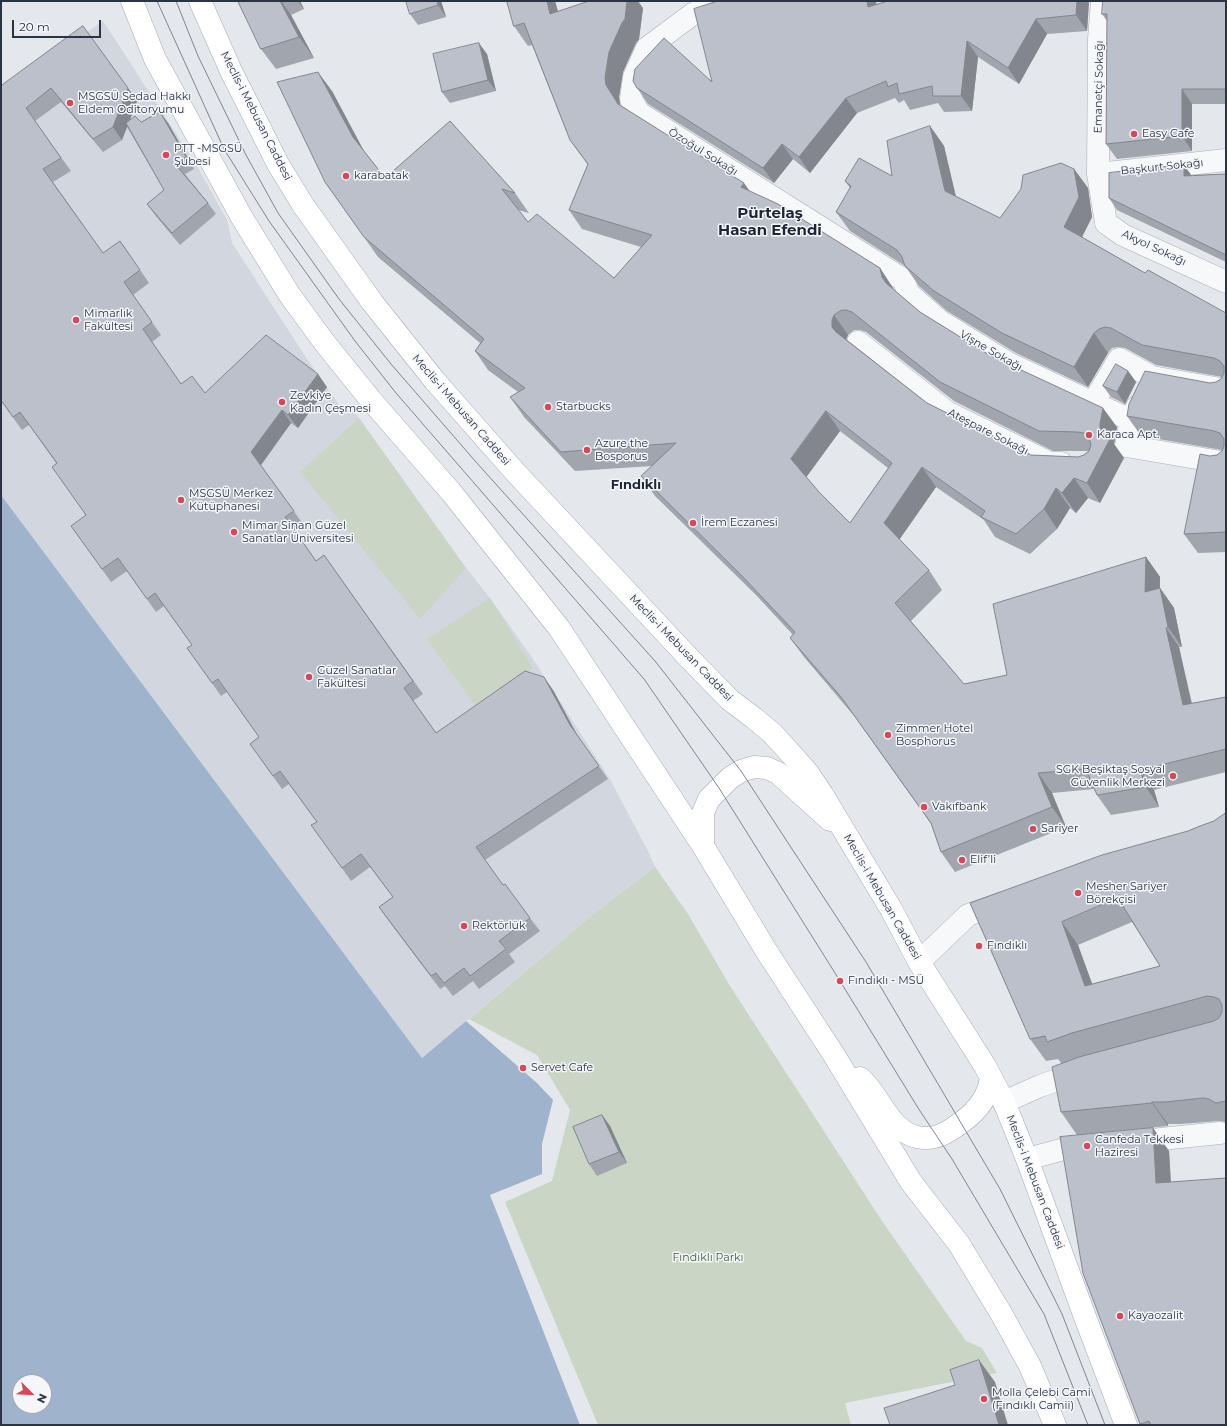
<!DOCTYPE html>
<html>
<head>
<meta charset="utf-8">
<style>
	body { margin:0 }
	#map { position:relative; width:1227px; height:1426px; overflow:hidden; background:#e4e7ec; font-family:Montserrat,sans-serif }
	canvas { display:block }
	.frame { position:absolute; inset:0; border:2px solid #2b3445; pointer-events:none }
	.north { position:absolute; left:12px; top:1374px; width:40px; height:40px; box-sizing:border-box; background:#f4f6f9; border:1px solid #a4a8b1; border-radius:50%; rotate:114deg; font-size:11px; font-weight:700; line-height:16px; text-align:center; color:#2b3445 }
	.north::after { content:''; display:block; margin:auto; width:14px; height:18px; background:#d1495b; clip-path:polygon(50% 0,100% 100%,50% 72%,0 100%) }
	.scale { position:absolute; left:12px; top:20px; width:89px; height:18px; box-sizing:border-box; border:2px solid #2b3445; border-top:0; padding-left:5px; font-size:12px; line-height:14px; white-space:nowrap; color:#2b3445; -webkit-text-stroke:3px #f4f6f9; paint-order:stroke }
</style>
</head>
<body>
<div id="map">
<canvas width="1227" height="1426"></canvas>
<div class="frame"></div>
<div class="north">N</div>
<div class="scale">20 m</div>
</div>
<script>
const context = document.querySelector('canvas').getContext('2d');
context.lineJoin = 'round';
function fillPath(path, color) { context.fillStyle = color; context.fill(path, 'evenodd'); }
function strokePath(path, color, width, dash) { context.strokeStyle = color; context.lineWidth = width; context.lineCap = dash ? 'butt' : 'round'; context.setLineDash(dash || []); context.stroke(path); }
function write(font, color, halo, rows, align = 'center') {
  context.font = font + ' Montserrat,sans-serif'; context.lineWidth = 3; context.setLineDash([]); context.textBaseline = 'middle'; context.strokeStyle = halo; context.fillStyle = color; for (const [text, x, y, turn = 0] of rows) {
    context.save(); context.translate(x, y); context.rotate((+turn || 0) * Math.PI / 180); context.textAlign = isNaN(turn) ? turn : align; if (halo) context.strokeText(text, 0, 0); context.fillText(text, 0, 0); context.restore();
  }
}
fillPath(new Path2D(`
	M103,21L197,166L227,220L232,243L309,362L342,409L354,412L359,418L466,568L490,598L533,659L611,781L648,851L655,867L591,916L422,1058L1,495V94Z`), '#d2d6de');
fillPath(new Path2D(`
	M359,418L466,568L420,619L300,472Z
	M490,598L533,668L479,711L427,639Z
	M655,867L688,914L730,986L882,1221L966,1341L982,1348L997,1373L845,1403L851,1425H598L505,1202L552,1181L570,1110L537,1055L469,1019L591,916Z`), '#c9d6c5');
fillPath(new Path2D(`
	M1,495L422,1058L466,1021L537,1083L553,1100L542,1144V1174L490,1195L580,1425H1ZM20,1382H44V1406H20Z`), '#9fb4cc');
const minor = new Path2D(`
	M727,1L694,13L647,48L634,77L631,99L639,113L904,280L908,293L940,321L1010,364L1093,403L1131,420
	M1102,1L1099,39L1098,174L1106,223L1123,235L1226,282
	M1098,174L1226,160
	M858,342L947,412L1050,463H1061
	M1093,403L1119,359L1152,377L1226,390
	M1137,407L1131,420L1126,446L1226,463
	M919,962L968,915L1002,903
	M1004,1102L1040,1086L1083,1071
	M1131,1142L1220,1133
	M1027,1159L1068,1148L1092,1146`);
const primary = new Path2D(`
	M132,1L155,59L241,216L289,294L324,342L370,399L451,492L559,628L703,846L767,952L834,1055L911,1182L959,1244L1002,1315L1030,1366L1055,1425
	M200,1L231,71L278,164L303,205L372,302L435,381L516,473L689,658L730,700L754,718L773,734L792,755L808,773L822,794L891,909L919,962L985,1066L1004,1102L1027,1159L1085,1317L1126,1425
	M703,846V813L709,799L730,778L741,771L754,767L767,768L778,773L830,820
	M860,1078C880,1095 889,1131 917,1137C935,1141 947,1133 962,1122C977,1111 989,1097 991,1077`);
strokePath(minor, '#a9aeb7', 23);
strokePath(primary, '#a3abb8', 23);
strokePath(minor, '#f7f8fa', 22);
strokePath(primary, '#fff', 22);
strokePath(new Path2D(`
	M157,1L224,149L269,221L355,341L396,393L644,679L719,788L840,981L920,1111L952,1159L1044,1314L1088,1425
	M176,1L198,56L246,155L278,213L339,299L391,364L476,462L655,661L741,771L866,962L1000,1189L1062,1314L1105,1425`), '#7d8696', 1);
fillPath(new Path2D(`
	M238,1H300L304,9L291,15L314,58L276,69L261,49Z
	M441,1L446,17L418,25L410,14Z
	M507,1H555L558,11L643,8L639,39L636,43L623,72L619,97L620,105L750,192L880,268L894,290L920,312L991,356L1117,427L1114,444L1124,458L1100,503L1088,498L1076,513L1070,508L1057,529L1030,554L995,537L984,520L936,487L899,540L929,570L942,590L911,621L964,684L1007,675L1146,557L1160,577V588L1174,608L1182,647H1179L1192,703L1226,697V772L1154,790L1159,807L1111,815L1097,795L1094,789L1052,793L1066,827L955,872L941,852L931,824L855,717L804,657L790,638L793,635L756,595L655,496L641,476L652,466L575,471L524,417L510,397L518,392L488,370L475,351L480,343L378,257L325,182L332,91L364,151L385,178L450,121L515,193L529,213L518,210L528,222L614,278L641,247L582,229L569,210L588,165L570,140L532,45L528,46L514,26ZM854,330H860L866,332L954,401L1053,451H1088L1084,455L1078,457L1031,455L927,403L846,339L848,335ZM840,431L888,468L850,523L819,492L806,477Z
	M718,1H876V4L1089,1L1087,31L1047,34L1019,84L978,57L972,111L944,112L938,103L910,110L904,100L899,103L895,98L857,113L810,173L793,159L774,183L648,104L637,88L712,82Z
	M1226,1V104H1192V151L1117,159L1106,144L1107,21L1102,14Z
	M83,26L137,101L130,120L141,122L168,123L194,169L185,174L208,203L216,214L180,245L155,215L147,204L164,190L127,127L122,140L103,152L61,102L35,121L71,171L53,182L103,253L120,241L149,283L133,295L161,335L152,342L181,384L205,393L327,387L298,428L291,423L261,465L303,524L295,530L316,561L324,555L423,694L413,701L436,733L553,690L579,738L608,779L485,860L503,885L530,918L540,931L509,954L515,962L479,989L473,981L453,996L445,986L440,989L388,920L379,907L393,897L370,867L351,881L321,838L317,822L289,784L282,789L250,744L259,737L227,692L221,696L187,648L192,645L164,606L156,612L127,571L111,582L71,526L86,515L56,463L29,425L22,430L1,401V86Z
	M487,54L496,91L450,103L442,92Z
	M930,126L944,146L956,196L1000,218L1074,169L1088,188L1092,217L1082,237L1145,273L1226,313V552L1198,553L1184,534L1210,456L1217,455L1222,451V450L1141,436L1127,416L1210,383L1216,382L1221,379L1222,377L1156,365L1125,348L1118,347L1112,348L1108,353L1088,387L1016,353L947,311L919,286L905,266L850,231L836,212L850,188L845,181L892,176Z
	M1226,174V262L1117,210L1109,198L1191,175Z
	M1128,371L1136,382L1125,404L1111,397L1103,386Z
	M1226,813V1122L1219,1121L1180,1124H1168V1126L1077,1135L1061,1112L1062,1064L1058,1059L1046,1061L1030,1039L970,903L1188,831L1214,821ZM1132,922L1160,966L1092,984L1078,945Z
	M602,1115L610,1126L627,1163L597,1176L589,1164Z
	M1153,1128L1169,1151L1171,1182L1226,1425H1141L1140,1424Z`), '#a1a5ae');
fillPath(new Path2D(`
	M280,1H281L291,15L314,58L299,37Z
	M298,1H300L304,9Z
	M437,1H441L446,17L438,5Z
	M547,1H555L564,34L550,14Z
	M627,1H638L643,8L639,39L636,43L623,72L619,97L620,105L618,104L606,85L605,78L609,52Z
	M867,1H876L879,22L868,7Z
	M1077,1H1089L1087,31L1076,15Z
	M1036,19L1047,34L1019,84L1008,68Z
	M967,41L978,57L972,111L961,96Z
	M479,43L487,54L496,91L488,80Z
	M318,72L332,91L367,157L353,137Z
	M128,88L137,101L122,140L113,127Z
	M1182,89L1192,104V151L1182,136Z
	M846,98L857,113L810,173L799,157Z
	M160,112L168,123L194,169L186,157Z
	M930,126L944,146L959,211L945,191Z
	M782,144L793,159L774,183L763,168Z
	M1184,165L1192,176H1184Z
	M1074,169L1088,188L1092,217L1077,247L1064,227Z
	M744,183L758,203L741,187Z
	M880,268L893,288L896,297L882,277Z
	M834,315L848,335L846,340V346L832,327V320Z
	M1094,333L1108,353L1088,387L1074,367Z
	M1128,371L1136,382L1125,404L1117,392Z
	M318,374L327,387L298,428L288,415Z
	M1103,408L1117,427L1114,444L1124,458L1100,503L1087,483Z
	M282,410L291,423L261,465L251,452Z
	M826,411L840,431L805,479L791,459Z
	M922,467L936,487L897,543L884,523Z
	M1074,478L1088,498L1076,513L1062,493Z
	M1056,488L1070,508L1057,529L1044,509Z
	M1146,557L1160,577L1159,611L1145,592Z
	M1160,588L1174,608L1182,647L1168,627Z
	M1166,628L1179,647L1196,725L1183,705Z
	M544,677L553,690L579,739L570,725Z
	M1140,770L1154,790L1159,807L1146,787Z
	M1038,773L1052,793L1066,827L1052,807Z
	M1062,922L1078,945L1101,1008L1085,986Z
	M1152,1102L1168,1124V1126L1152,1103Z
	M602,1115L610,1126L627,1163L619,1152Z
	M1153,1128L1169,1151L1172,1206L1156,1183Z
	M979,1360L995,1382L1008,1425H999Z`), '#83868d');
const building = new Path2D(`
	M238,1H280L299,37L261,49Z
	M406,1H437L438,5L410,14Z
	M507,1H547L550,14L589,1H627L625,19L622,23L609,52L605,78L606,85L618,104L744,183L741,187L778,204L880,268L882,277L886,283L920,312L991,356L1103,408L1100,424V430L1104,436L1110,439L1087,483L1074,478L1062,493L1056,488L1044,509L1016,534L981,517L985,511L922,467L884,523L929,570L895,603L964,684L1007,675L993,604L1146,557L1145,592L1160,588L1168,627L1166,628L1183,705L1226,697V749L1140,770L1146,787L1097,795L1086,769L1038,773L1052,807L941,852L931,823L841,697L790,638L795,632L742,576L641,476L676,443L561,452L510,397L525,388L475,351L484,339L364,237L325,182L277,82L318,72L353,137L385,178L450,121L515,193L502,189L528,222L537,214L614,278L652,235L569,210L588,164L570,140L524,23L514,26ZM846,310L852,312L940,382L1039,431L1078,432L1084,433L1089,438L1091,445L1089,451L1084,455L1078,457L1031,455L927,403L836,332L832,327V320L834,315L840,311ZM826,411L892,463L850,523L819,492L791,459Z
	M718,1H867L868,7L888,1H1077L1076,15L1036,19L1008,68L967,41L961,96H933L932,86L899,94L897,83L888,87L886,81L846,98L799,157L782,144L763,168L637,88L633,81L635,69L664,38L712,82L694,9Z
	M1103,1H1226V89H1182V136L1106,144L1107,14H1102Z
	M83,26L128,88L113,127L93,139L51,88L26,108L61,158L43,169L103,253L120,241L140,270L124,282L152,322L143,329L181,384L192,376L205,393L266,335L318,374L288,415L282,410L251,452L294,511L285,517L316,561L324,555L413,681L404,688L436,733L525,671L544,677L570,725L599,766L476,847L503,885L505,884L530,918L499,941L506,949L470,976L464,968L444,983L436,973L431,976L379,907L393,897L361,854L342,868L311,825L317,822L280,771L273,776L250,744L259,737L218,679L212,683L187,648L192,645L155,593L147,599L118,558L102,569L71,526L86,515L52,467L57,463L20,412L13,417L1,400V86Z
	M479,43L488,80L442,92L433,54Z
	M160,112L186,157L175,164L208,203L172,233L147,204L164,190L126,123L135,116L141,122Z
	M930,126L945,191L1000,218L1021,189L1023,175L1061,163L1074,169L1079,197L1064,227L1145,273L1148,270L1226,313V532L1184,534L1200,454L1210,456L1217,455L1222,451L1224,446V439L1220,433L1214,431L1127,416L1129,404L1145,371L1210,383L1216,382L1221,379L1224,373V366L1220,361L1214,358L1142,345L1111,328L1105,327L1099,329L1094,333L1074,367L1002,333L934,291L905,266L902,257L897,250L836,212L851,186L845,181L859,158L892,176L887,141Z
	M1184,165V176L1226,174V255L1109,198V173Z
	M1116,364L1128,371L1117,392L1103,386Z
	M1226,813V1101L1216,1103L1209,1099L1203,1098L1165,1102H1152V1103L1061,1112L1052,1067L1079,1057L1214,1021L1219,1018L1222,1012V1005L1219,999L1214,997L1207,996L1072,1033L1047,1042L1045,1036L1030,1039L970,903L1102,855L1188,831L1200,826L1214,821L1221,816ZM1118,898L1160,966L1085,986L1062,922Z
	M602,1115L619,1152L589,1164L573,1127Z
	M1153,1128L1156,1183L1226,1178V1425H1151L1149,1421L1140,1424L1083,1273L1060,1137Z
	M979,1360L999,1425H890L884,1408L955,1385L950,1370Z`);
fillPath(building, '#bbc0ca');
strokePath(building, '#83868d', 1);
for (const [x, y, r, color] of [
	[70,103,4,"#d1495b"],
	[1134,134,4,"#d1495b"],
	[166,155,4,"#d1495b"],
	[346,176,4,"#d1495b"],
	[76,320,4,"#d1495b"],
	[282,402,4,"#d1495b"],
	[548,407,4,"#d1495b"],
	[1089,435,4,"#d1495b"],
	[587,450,4,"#d1495b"],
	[181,500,4,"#d1495b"],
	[693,523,4,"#d1495b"],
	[234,532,4,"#d1495b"],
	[309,677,4,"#d1495b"],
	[888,735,4,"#d1495b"],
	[1173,776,4,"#d1495b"],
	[924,807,4,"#d1495b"],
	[1033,829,4,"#d1495b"],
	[962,860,4,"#d1495b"],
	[1078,893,4,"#d1495b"],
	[464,926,4,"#d1495b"],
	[979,946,4,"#d1495b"],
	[840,981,4,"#d1495b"],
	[523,1068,4,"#d1495b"],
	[1087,1146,4,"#d1495b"],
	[1120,1316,4,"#d1495b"],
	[984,1399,4,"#d1495b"]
]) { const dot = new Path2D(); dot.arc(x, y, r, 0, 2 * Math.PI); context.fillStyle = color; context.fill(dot); strokePath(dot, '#f4f6f9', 1.5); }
write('11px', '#2b3445', '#f4f6f9', [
	["Emanetçi Sokağı",1099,87,-89],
	["Meclis-i Mebusan Caddesi",256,116,63],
	["Özoğul Sokağı",703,152,32],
	["Başkurt Sokağı",1162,167,-6],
	["Akyol Sokağı",1154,248,25],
	["Vişne Sokağı",991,351,30],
	["Meclis-i Mebusan Caddesi",461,410,49],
	["Ateşpare Sokağı",988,432,27],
	["Meclis-i Mebusan Caddesi",681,648,46],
	["Meclis-i Mebusan Caddesi",882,897,60],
	["Meclis-i Mebusan Caddesi",1035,1182,69]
]);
write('11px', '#2b3445', '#f4f6f9', [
	["MSGSÜ Sedad Hakkı",78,97],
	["Eldem Oditoryumu",78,110],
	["Easy Cafe",1142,134],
	["PTT -MSGSÜ",174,149],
	["Şubesi",174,162],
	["karabatak",354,176],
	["Mimarlık",84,314],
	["Fakültesi",84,327],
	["Zevkiye",290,396],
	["Kadın Çeşmesi",290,409],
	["Starbucks",556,407],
	["Karaca Apt.",1097,435],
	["Azure the",595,444],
	["Bosporus",595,457],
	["MSGSÜ Merkez",189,494],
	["Kütüphanesi",189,507],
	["İrem Eczanesi",701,523],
	["Mimar Sinan Güzel",242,526],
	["Sanatlar Üniversitesi",242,539],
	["Güzel Sanatlar",317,671],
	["Fakültesi",317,684],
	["Zimmer Hotel",896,729],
	["Bosphorus",896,742],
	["SGK Beşiktaş Sosyal",1165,770,"right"],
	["Güvenlik Merkezi",1165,783,"right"],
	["Vakıfbank",932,807],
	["Sariyer",1041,829],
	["Elif’li",970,860],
	["Mesher Sariyer",1086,887],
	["Börekçisi",1086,900],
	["Rektörlük",472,926],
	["Fındıklı",987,946],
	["Fındıklı - MSÜ",848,981],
	["Servet Cafe",531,1068],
	["Canfeda Tekkesi",1095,1140],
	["Haziresi",1095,1153],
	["Kayaozalit",1128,1316],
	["Molla Çelebi Cami",992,1393],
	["(Fındıklı Camii)",992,1406]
], 'left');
write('11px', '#3f6138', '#f4f6f9', [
	["Fındıklı Parkı",708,1258]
]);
write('bold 13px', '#1d2536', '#f4f6f9', [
	["Fındıklı",636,485]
]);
write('bold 15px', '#1d2536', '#f4f6f9', [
	["Pürtelaş",770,214],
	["Hasan Efendi",770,231]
]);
</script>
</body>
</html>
